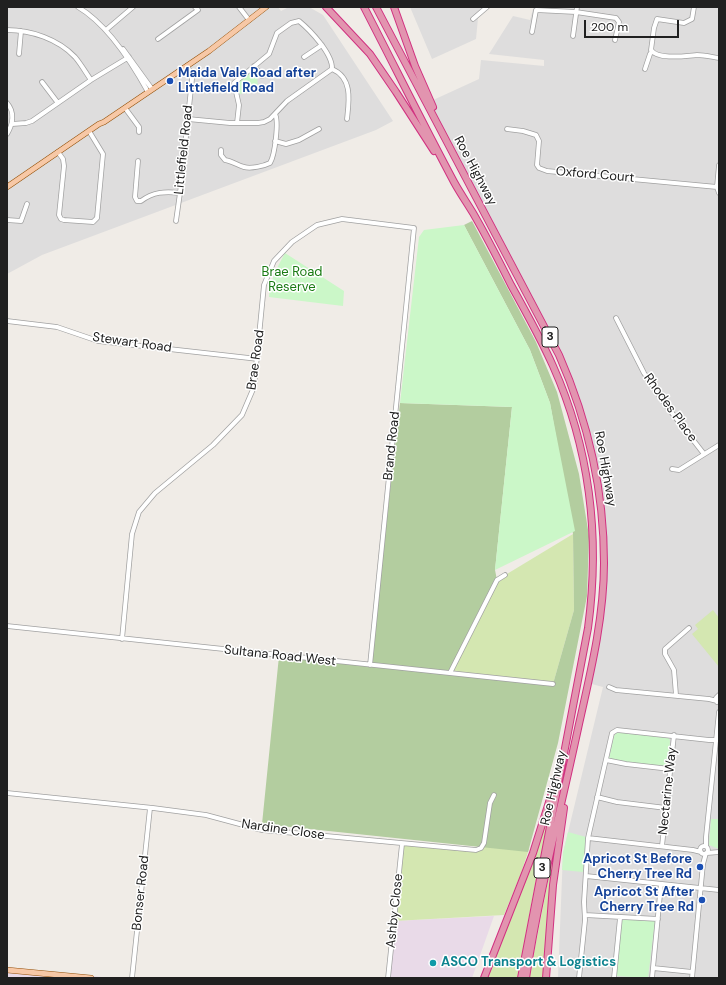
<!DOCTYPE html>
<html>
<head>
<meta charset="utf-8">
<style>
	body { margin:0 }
	#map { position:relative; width:726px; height:985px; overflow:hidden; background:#f0ece7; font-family:"DM Sans",sans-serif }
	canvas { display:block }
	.frame { position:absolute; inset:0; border:8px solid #202020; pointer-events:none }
	.scale { position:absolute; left:584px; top:20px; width:95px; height:18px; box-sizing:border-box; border:2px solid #202020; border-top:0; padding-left:5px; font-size:12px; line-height:14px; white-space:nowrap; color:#202020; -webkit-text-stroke:3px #fff; paint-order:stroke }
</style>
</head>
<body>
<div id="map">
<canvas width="726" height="985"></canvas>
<div class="frame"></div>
<div class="scale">200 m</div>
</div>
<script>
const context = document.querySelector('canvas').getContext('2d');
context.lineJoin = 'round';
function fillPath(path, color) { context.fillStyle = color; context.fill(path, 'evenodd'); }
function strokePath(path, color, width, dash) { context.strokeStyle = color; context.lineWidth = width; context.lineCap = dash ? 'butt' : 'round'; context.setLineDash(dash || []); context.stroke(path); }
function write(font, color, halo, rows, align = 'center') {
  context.font = font + ' "DM Sans",sans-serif'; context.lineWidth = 3; context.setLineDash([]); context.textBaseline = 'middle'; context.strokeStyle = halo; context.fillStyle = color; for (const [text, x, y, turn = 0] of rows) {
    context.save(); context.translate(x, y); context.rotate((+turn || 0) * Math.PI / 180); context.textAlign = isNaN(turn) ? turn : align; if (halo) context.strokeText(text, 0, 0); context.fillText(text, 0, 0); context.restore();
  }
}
fillPath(new Path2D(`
	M7,7H278L281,11L289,7H309L323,15L393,121L376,130L42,255L7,274Z
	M410,7H490L478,18L476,39L432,59Z
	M536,7H719V978H558L563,853L603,687L588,683L595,653L604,564L595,466L569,378L445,136L431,101L479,79L481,60L544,66V60L489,54L513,16L530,20L533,9Z`), '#dedddd');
fillPath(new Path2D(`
	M494,916L472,978H388L394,921Z
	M7,967L111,978H7Z`), '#e9dae8');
fillPath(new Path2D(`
	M573,534L574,610L553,684L450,673L497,580Z
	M713,610L719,618V667L692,634L698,629L695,625Z
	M557,782C543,847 528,912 519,978H488Z
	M565,795L543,978H529Z
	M402,844L476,850L483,846L529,849L520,876L504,915L394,921Z`), '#d4e7b1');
fillPath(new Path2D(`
	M472,221L536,342L557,392L579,474L589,536L587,596L558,743L528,852L262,824L279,656L370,665L400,403L512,407L495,570L497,580L450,673L553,684L574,610L573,534L550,403L530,350L464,225Z`), '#b3cd9f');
fillPath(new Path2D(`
	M254,70L257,73L258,91L239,94L235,87L236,82L251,71Z
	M464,225L530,350L550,403L575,531L495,570L512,407L400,403L419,237L424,230Z
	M285,253L344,291L343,306L269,297C270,280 277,268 285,253Z
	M617,732L669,738L670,741L668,767L627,762L609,758L614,736Z
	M711,819H719V849L709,845Z
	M568,832L586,837L583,872L562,870L563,853Z
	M622,919L655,921L648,978L616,976Z`), '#cbf7c8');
const minor = new Path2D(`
	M78,7C107,24 132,63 148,92
	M239,7L249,20
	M694,7L692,19L684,23L657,19L654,28L651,50C658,60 685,56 697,55C704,55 712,57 719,58
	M473,19L487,7
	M7,30C31,30 58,39 75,57C81,64 86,73 91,80
	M106,30L133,7
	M532,32L536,10L576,12L616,18L619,22L615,40
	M573,36L577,7
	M158,39L198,10L195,7
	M123,49L152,89
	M19,54L21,31
	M304,57L322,45
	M254,66L262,76
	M332,69C353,78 349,101 347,119
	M645,69L650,54L652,51
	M42,82L58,103
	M7,103C15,112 13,124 7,134
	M125,108L139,127V132
	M188,119L230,123H258L264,122L270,119L287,101L332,69C333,54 310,30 299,21L291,23L277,33L269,54L234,83L239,105L237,123
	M12,124L26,123L32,121L91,80L129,57
	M507,129L523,131L536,135L539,141L537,165L539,168L547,171L717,187
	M275,141L286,144L299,140L319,129
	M221,150V155L225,160C232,161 237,165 244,167C251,169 264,166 270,163C275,155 279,121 275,114
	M58,152L63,159L64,166L59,215L61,219L64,220L93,222L97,218L103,154L89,131
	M138,161L135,197L137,201H141C153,192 165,191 180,193
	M719,165L717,187L719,193
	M7,220L21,221L27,204
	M176,221L180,193L192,79V75L187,66
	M616,318L644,373L665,404L704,454
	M7,321L57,327L98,341L258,359
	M672,469L679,470L719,445
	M7,626L553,684
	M122,639L132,534L139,512L155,493L213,445L242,415L254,387L264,285L274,261L292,242L317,225L342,219L414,228L370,665
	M450,673L497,580L505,575
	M609,687L616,690L709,699L717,701
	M676,695L674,670L665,654V649L689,628
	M717,702L716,698L719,695
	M606,760L626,764L670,769
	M7,793L153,808L206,815L262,830L476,850L481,848L484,843L490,803L494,795
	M597,797L617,802L666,808
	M588,838L693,850L701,852
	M700 850a4 4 0 1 1 8 0a4 4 0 1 1-8 0Z
	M662,846L674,735
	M706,846V837L719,712
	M707,853L719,852
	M586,876L719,890
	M585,915L658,919
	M653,968L692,972
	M132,978L150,808
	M388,978L402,844
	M579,978L585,920L584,902L588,838L612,733L617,730L709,740H719
	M614,978L620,918
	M652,978L661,884
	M692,978L703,864L706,853`);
const major = new Path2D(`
	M7,187L99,124L104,122L209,51L266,7
	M7,970L91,978`);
const highway = new Path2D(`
	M326,7L370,54L396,92L434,151
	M364,7C394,65 423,124 454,182C460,193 467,203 473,213C487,237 499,261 511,285C526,312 541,339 553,366C590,449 600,539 588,628L521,978
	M376,7L559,355C588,421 604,490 604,563C604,617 591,671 579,724C561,808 539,893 526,978
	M394,7L415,66L433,107
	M484,978L533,853L555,783
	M546,978L553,885L564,808`);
strokePath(minor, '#a1a1a1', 5.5);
strokePath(major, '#945109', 6);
strokePath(highway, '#d13180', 8);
strokePath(minor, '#fff', 4);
strokePath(major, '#f7c8a6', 5);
strokePath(highway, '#e294af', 6);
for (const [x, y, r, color] of [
	[170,81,4,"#1a4fb4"],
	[700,867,4,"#1a4fb4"],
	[702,900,4,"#1a4fb4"],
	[433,963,4,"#0f9aa8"]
]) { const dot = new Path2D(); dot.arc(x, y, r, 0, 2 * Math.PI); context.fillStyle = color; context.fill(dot); strokePath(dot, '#fff', 1.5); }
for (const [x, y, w] of [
	[550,337,16],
	[542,868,16]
]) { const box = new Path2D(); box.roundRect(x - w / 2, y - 10, w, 20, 3); context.fillStyle = '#fff'; context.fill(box); strokePath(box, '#202020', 1); }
write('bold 12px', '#202020', null, [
	["3",550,337],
	["3",542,868]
]);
write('bold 13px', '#164399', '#fff', [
	["Maida Vale Road after",178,74,"left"],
	["Littlefield Road",178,89,"left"],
	["Apricot St Before",692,860],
	["Cherry Tree Rd",692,875],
	["Apricot St After",694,893],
	["Cherry Tree Rd",694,908]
], 'right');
write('13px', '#202020', '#fff', [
	["Littlefield Road",184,150,-84],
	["Roe Highway",475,171,62],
	["Oxford Court",595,175,5],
	["Stewart Road",132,343,8],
	["Brae Road",256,360,-82],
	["Rhodes Place",670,408,54],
	["Brand Road",392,446,-84],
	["Roe Highway",605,469,80],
	["Sultana Road West",280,656,6],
	["Roe Highway",554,788,-77],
	["Nectarine Way",668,791,-84],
	["Nardine Close",283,830,8],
	["Bonser Road",141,893,-84],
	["Ashby Close",395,911,-84]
]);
write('13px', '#197a12', '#fff', [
	["Brae Road",292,273],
	["Reserve",292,288]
]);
write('bold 13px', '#0d838f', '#fff', [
	["ASCO Transport & Logistics",441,963]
], 'left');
</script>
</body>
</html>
